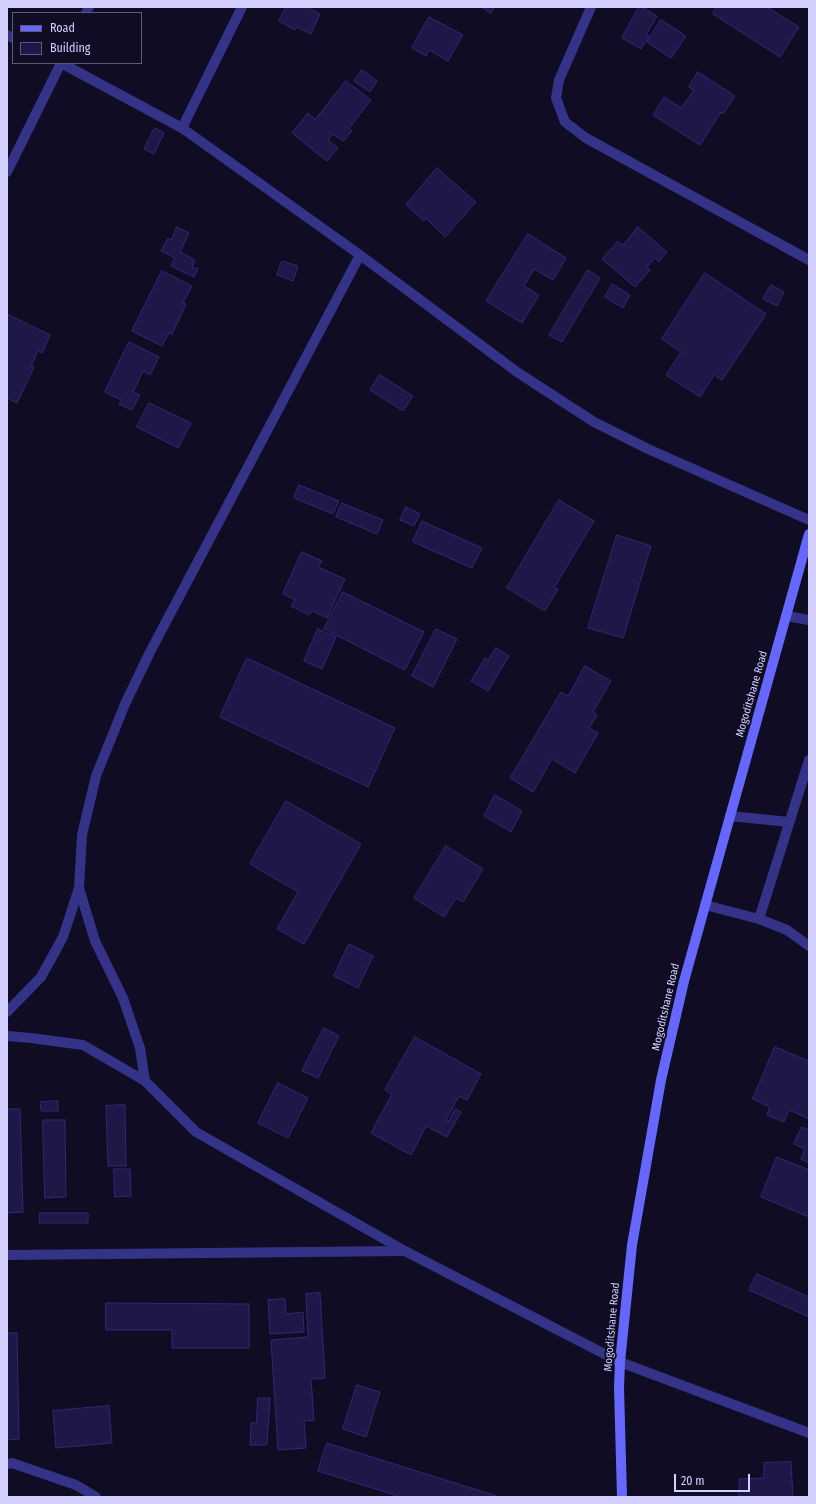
<!DOCTYPE html>
<html>
<head>
<meta charset="utf-8">
<style>
	body { margin:0 }
	#map { position:relative; width:816px; height:1504px; overflow:hidden; background:#100c24; font-family:"Fira Sans Condensed",sans-serif }
	canvas { display:block }
	.frame { position:absolute; inset:0; border:8px solid #d3cfff; pointer-events:none }
	.legend { position:absolute; left:12px; top:12px; width:130px; height:52px; box-sizing:border-box; background:#100c24; border:1px solid #5e5a7c; margin:0; padding:5px 7px; list-style:none; font-size:12px; color:#d3cfff }
	.legend li { display:flex; align-items:center; gap:8px; height:20px }
	.legend b { width:20px; border:1px solid #5e5a7c }
	.scale { position:absolute; left:674px; top:1474px; width:76px; height:18px; box-sizing:border-box; border:2px solid #d3cfff; border-top:0; padding-left:5px; font-size:12px; line-height:14px; white-space:nowrap; color:#d3cfff; -webkit-text-stroke:3px #100c24; paint-order:stroke }
</style>
</head>
<body>
<div id="map">
<canvas width="816" height="1504"></canvas>
<div class="frame"></div>
<ul class="legend">
<li><b style="height:5px;background:#6667ff"></b>Road</li>
<li><b style="height:11px;background:#1f1747"></b>Building</li>
</ul>
<div class="scale">20 m</div>
</div>
<script>
const context = document.querySelector('canvas').getContext('2d');
context.lineJoin = 'round';
function fillPath(path, color) { context.fillStyle = color; context.fill(path, 'evenodd'); }
function strokePath(path, color, width, dash) { context.strokeStyle = color; context.lineWidth = width; context.lineCap = dash ? 'butt' : 'round'; context.setLineDash(dash || []); context.stroke(path); }
function write(font, color, halo, rows, align = 'center') {
  context.font = font + ' "Fira Sans Condensed",sans-serif'; context.lineWidth = 4; context.setLineDash([]); context.textBaseline = 'middle'; context.strokeStyle = halo; context.fillStyle = color; for (const [text, x, y, turn = 0] of rows) {
    context.save(); context.translate(x, y); context.rotate((+turn || 0) * Math.PI / 180); context.textAlign = isNaN(turn) ? turn : align; if (halo) context.strokeText(text, 0, 0); context.fillText(text, 0, 0); context.restore();
  }
}
const building = new Path2D(`
	M286,7H306L320,14L311,34L297,27L295,30L279,21Z
	M482,7H494L491,13Z
	M639,7H642L657,16L646,35L649,36L641,49L622,38Z
	M717,7H767L799,27L780,57L713,14Z
	M429,17L463,35L448,61L429,50L426,56L412,48Z
	M661,20L686,36L671,58L647,42Z
	M362,70L377,81L370,92L354,81Z
	M698,72L735,96L723,114L721,112L700,145L653,115L664,97L681,108L694,90L689,87Z
	M346,81L371,100L349,128L352,131L343,141L333,134L328,140L338,148L327,161L292,133L308,113L315,119Z
	M155,128L164,133L154,154L144,149Z
	M437,168L476,202L445,237L426,218L424,221L406,205Z
	M177,227L189,233L180,252L195,260L192,267L198,269L194,277L171,266L175,258L161,251L168,238L171,240Z
	M638,227L667,252L659,262L655,258L647,267L650,270L635,287L602,259L618,241L623,245Z
	M528,234L566,258L553,280L534,269L524,286L539,295L522,323L486,301Z
	M282,261L298,266L293,281L277,275Z
	M588,270L600,278L562,342L549,335Z
	M162,271L192,286L183,303L186,304L172,334L169,333L162,346L132,331Z
	M705,273L766,314L722,380L714,375L700,397L666,375L681,352L662,339Z
	M612,284L630,295L623,308L605,297Z
	M771,285L784,292L777,306L763,299Z
	M7,314L50,335L42,353L38,351L31,366L34,367L17,403L7,398Z
	M129,342L159,357L150,375L143,371L133,392L140,395L132,410L119,404L121,400L105,392Z
	M380,375L413,396L403,411L370,390Z
	M149,403L191,423L178,448L137,427Z
	M299,485L339,501L333,514L294,498Z
	M559,500L594,521L554,588L558,589L545,611L507,588Z
	M342,503L383,520L377,534L336,517Z
	M406,507L420,514L414,526L400,520Z
	M422,521L482,548L472,568L413,542Z
	M617,535L651,546L623,638L588,628Z
	M302,552L322,561L318,567L345,579L327,618L312,611L309,615L291,606L295,600L283,594Z
	M343,592L424,632L405,670L324,629Z
	M318,629L336,637L322,669L304,661Z
	M436,629L457,639L433,687L412,676Z
	M496,648L509,656L488,691L471,681L485,658L488,660Z
	M247,658L395,728L368,787L220,717Z
	M585,666L611,681L593,712L597,715L589,728L598,733L575,773L552,759L533,792L510,778L561,692L568,696Z
	M495,795L522,811L511,832L484,816Z
	M286,801L361,844L304,944L277,929L298,892L250,864Z
	M446,846L483,869L463,902L456,898L444,917L414,898Z
	M349,944L373,956L358,988L334,976Z
	M324,1028L339,1036L318,1078L302,1071Z
	M415,1037L481,1074L467,1100L459,1096L446,1120L449,1121L455,1109L461,1112L447,1137L426,1126L411,1155L371,1133L392,1094L385,1090Z
	M775,1047L809,1061V1119L789,1110L784,1122L767,1115L770,1107L753,1099Z
	M278,1083L308,1098L288,1138L258,1123Z
	M58,1101V1111H41L40,1102Z
	M125,1105L126,1166H108L106,1106Z
	M7,1109H20L23,1212L7,1213Z
	M43,1120H65L66,1197L45,1198Z
	M802,1127L809,1130V1163L801,1159L805,1149L794,1144Z
	M777,1157L809,1170V1217L761,1197Z
	M114,1169H130L131,1196L115,1197Z
	M40,1213H88V1223H40Z
	M757,1274L809,1297V1317L749,1290Z
	M320,1293L325,1378L311,1379L314,1420L304,1421L306,1448L278,1450L271,1340L308,1337L306,1294Z
	M285,1299L286,1314L303,1312L304,1332L270,1334L268,1300Z
	M106,1303L249,1304V1348H172V1330H106Z
	M7,1333H17L19,1439L7,1440Z
	M357,1385L380,1392L366,1437L343,1429Z
	M258,1398H270L267,1445H250L251,1423H256Z
	M109,1406L112,1443L56,1448L53,1411Z
	M327,1443L500,1497H401L318,1471Z
	M791,1462L793,1497H739V1479L764,1478V1463Z`);
fillPath(building, '#1f1747');
strokePath(building, '#342774', 1);
strokePath(new Path2D(`
	M86,13L89,7
	M7,1255L405,1251
	M7,1464L12,1463L76,1485L96,1497`), '#343387', 10);
strokePath(new Path2D(`
	M591,7L559,80L556,98L565,122L586,138L809,260
	M7,35L13,38
	M61,63L182,128L360,255L517,372L594,422L648,449L809,520
	M182,128L242,7
	M7,172L61,63
	M360,255L150,652L125,704L96,776L82,835L79,888L95,941L123,998L140,1048L145,1081L196,1132L405,1251L620,1362L809,1433
	M786,616L809,620
	M730,816L789,822
	M705,905L759,919L787,930L809,946
	M759,919L809,760
	M7,1012L41,977L63,937L79,888
	M7,1036L31,1038L83,1045L145,1081`), '#343387', 10);
strokePath(new Path2D(`
	M622,1497L619,1388L620,1362L632,1245L661,1080L684,981L809,534`), '#6667ff', 10);
write('11px', '#d3cfff', '#100c24', [
	["Mogoditshane Road",752,694,-74],
	["Mogoditshane Road",666,1007,-77],
	["Mogoditshane Road",612,1327,-85]
]);
</script>
</body>
</html>
